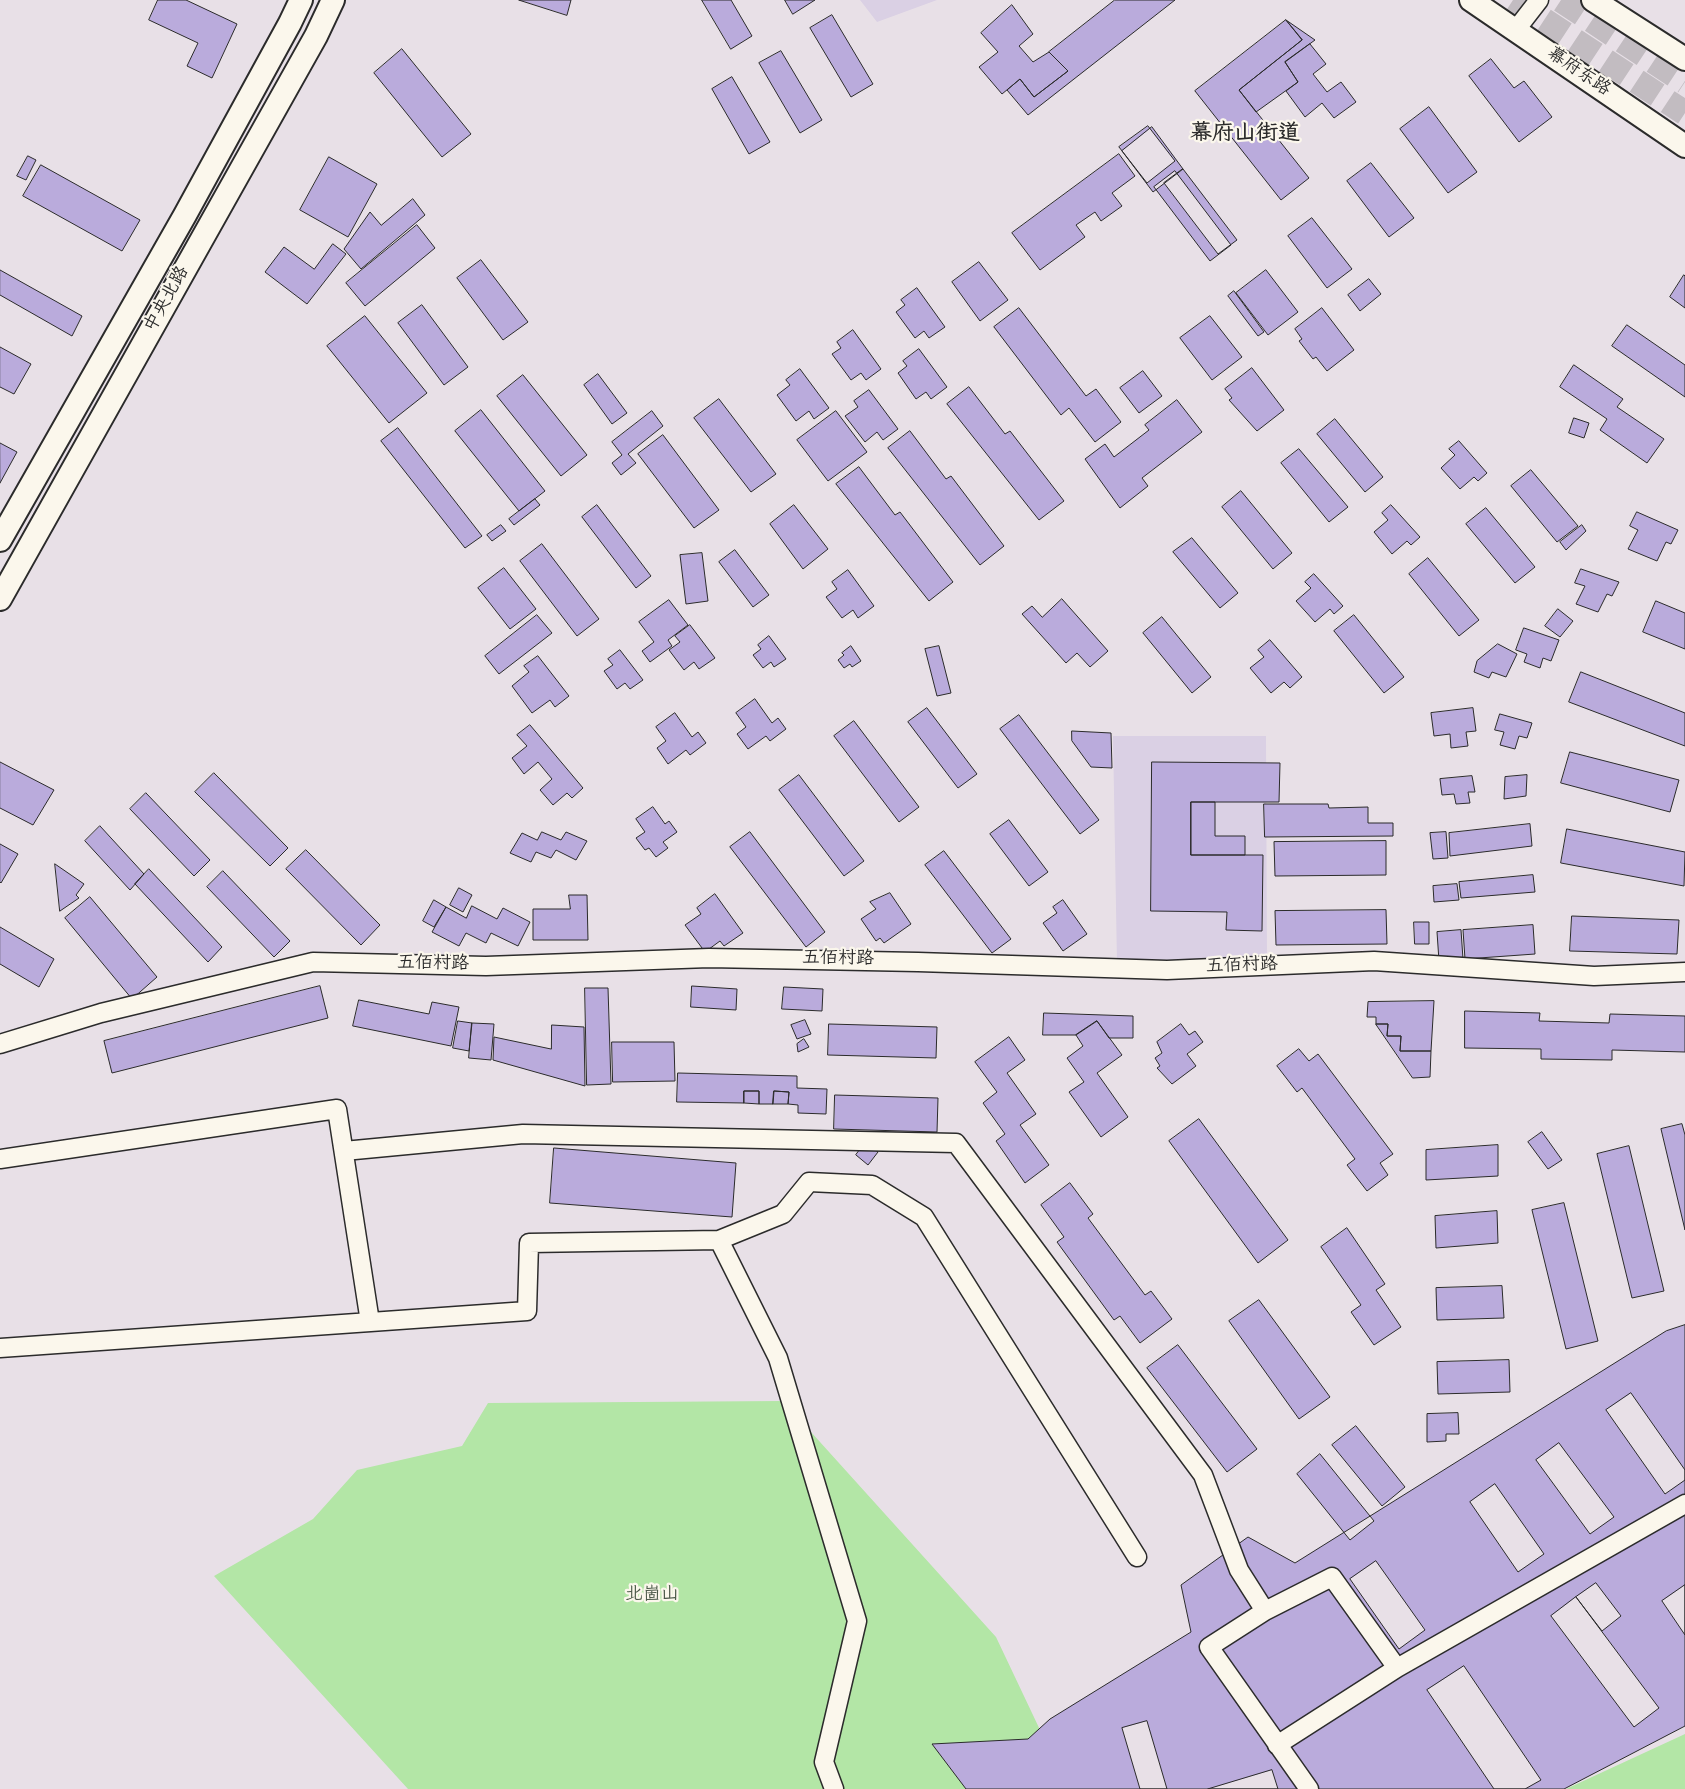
<!DOCTYPE html>
<html>
<head>
<meta charset="utf-8">
<style>
	body { margin:0 }
	canvas { display:block; background:#e8e0e7 }
</style>
</head>
<body>
<canvas width="1685" height="1789"></canvas>
<script>
const context = document.querySelector('canvas').getContext('2d');
context.lineJoin = 'round';
function fillPath(path, color) { context.fillStyle = color; context.fill(path, 'evenodd'); }
function strokePath(path, color, width, dash) { context.strokeStyle = color; context.lineWidth = width; context.lineCap = dash ? 'butt' : 'round'; context.setLineDash(dash || []); context.stroke(path); }
function write(font, color, halo, rows, align = 'center') {
  context.font = font + ' "Gochi Hand","LXGW WenKai TC",sans-serif'; context.lineWidth = 4.5; context.setLineDash([]); context.textBaseline = 'middle'; context.strokeStyle = halo; context.fillStyle = color; for (const [text, x, y, turn = 0] of rows) {
    context.save(); context.translate(x, y); context.rotate((+turn || 0) * Math.PI / 180); context.textAlign = isNaN(turn) ? turn : align; if (halo) context.strokeText(text, 0, 0); context.fillText(text, 0, 0); context.restore();
  }
}
fillPath(new Path2D(`
	M860,0H937L877,22Z
	M1113,736H1266L1267,964H1117Z`), '#dad0e4');
fillPath(new Path2D(`
	M783,1401L996,1637L1068,1789H408L214,1576L313,1519L357,1470L462,1446L488,1403Z
	M1685,1734V1789H1566Z`), '#b3e6a6');
const building = new Path2D(`
	M158,0H186L237,24L212,78L187,66L198,43L149,20Z
	M519,0H571L567,15Z
	M702,0H731L752,36L731,49Z
	M785,0H815L793,14Z
	M1115,0H1175L1028,115L1007,90L1020,79L1034,97L1068,71L1049,52Z
	M1012,5L1033,34L1019,46L1033,62L1049,52L1068,71L1034,97L1020,79L1002,94L979,67L998,52L981,33Z
	M832,15L873,84L851,97L810,28Z
	M1286,20L1315,40L1285,62L1298,82L1256,112L1239,90L1302,40Z
	M1286,20L1302,40L1239,90L1309,178L1281,200L1195,91Z
	M1310,44L1326,64L1313,74L1327,92L1341,82L1356,102L1334,118L1322,103L1305,117L1286,91L1298,82L1285,62Z
	M402,49L471,134L442,157L374,73Z
	M781,51L822,120L800,133L759,63Z
	M1491,59L1514,88L1524,81L1552,117L1519,142L1469,76Z
	M732,77L770,142L749,154L712,89Z
	M1429,107L1477,172L1448,193L1400,129Z
	M1148,126L1175,161L1147,183L1119,147Z
	M1152,127L1183,169L1153,192L1122,151Z
	M1119,154L1135,176L1112,193L1122,206L1101,221L1095,212L1076,225L1085,237L1040,270L1012,233Z
	M28,156L36,160L26,180L17,176Z
	M329,157L377,184L348,237L300,210Z
	M1371,163L1414,218L1389,237L1347,181Z
	M41,165L140,220L122,251L23,196Z
	M1183,169L1237,240L1218,254L1164,183Z
	M1175,171L1231,245L1210,261L1154,187Z
	M413,199L425,215L361,269L344,249L370,212L381,225Z
	M1312,218L1352,269L1327,288L1288,236Z
	M417,225L435,248L365,306L346,283Z
	M333,244L346,254L307,304L265,272L284,247L314,269Z
	M481,260L528,322L503,340L457,278Z
	M979,262L1008,300L980,321L952,282Z
	M0,270L82,316L72,336L0,295Z
	M1266,270L1298,312L1268,335L1236,293Z
	M1684,275L1685,276V308L1670,297Z
	M1369,279L1381,294L1360,311L1348,295Z
	M917,288L945,327L929,338L924,331L915,338L896,312L905,305L901,300Z
	M1234,291L1264,332L1258,336L1228,296Z
	M422,305L468,367L444,385L398,323Z
	M1019,308L1086,396L1096,389L1121,422L1095,442L1069,408L1061,415L994,327Z
	M1322,308L1354,350L1327,371L1316,357L1313,359L1299,341L1302,339L1295,329Z
	M365,316L427,393L389,423L327,346Z
	M1210,316L1242,357L1212,380L1180,338Z
	M1627,325L1685,365V397L1612,346Z
	M853,330L881,369L866,380L861,373L851,380L832,354L841,348L837,342Z
	M0,347L31,364L14,394L0,387Z
	M919,349L947,387L931,399L926,392L916,399L898,373L907,366L903,361Z
	M1574,365L1623,399L1617,407L1664,439L1647,463L1600,430L1607,419L1560,387Z
	M1252,368L1284,410L1257,431L1229,400L1232,398L1225,389Z
	M800,369L829,408L814,419L809,411L796,421L777,395L790,385L786,380Z
	M1143,371L1162,396L1139,413L1120,388Z
	M598,374L627,413L612,424L584,385Z
	M523,375L587,455L561,476L497,396Z
	M969,387L1005,434L1010,431L1064,501L1039,520L947,404Z
	M869,390L898,429L883,440L877,432L865,442L845,416L858,407L854,401Z
	M719,399L776,474L751,492L694,418Z
	M1177,400L1202,432L1142,478L1148,486L1120,508L1085,459L1105,444L1114,457L1149,430L1145,425Z
	M481,410L545,491L519,511L455,431Z
	M652,411L663,426L628,454L636,463L621,475L612,463L622,455L612,442Z
	M836,411L867,452L828,481L797,440Z
	M1574,418L1589,423L1584,438L1569,433Z
	M1335,419L1383,477L1365,492L1317,434Z
	M398,428L482,536L465,548L381,441Z
	M910,431L946,479L951,476L1004,546L980,565L888,448Z
	M663,435L719,510L694,528L638,454Z
	M1459,441L1487,473L1478,481L1474,477L1460,489L1441,468L1455,455L1449,449Z
	M0,443L17,452L0,483Z
	M1299,449L1348,507L1329,522L1281,463Z
	M859,467L895,515L900,512L953,582L929,601L836,484Z
	M1531,470L1578,526L1557,542L1511,486Z
	M1241,491L1292,553L1273,569L1222,507Z
	M535,499L540,505L514,525L509,519Z
	M597,505L651,576L636,588L582,517Z
	M794,505L828,549L803,569L770,524Z
	M1391,505L1420,537L1411,545L1407,541L1392,554L1374,532L1388,520L1382,513Z
	M1486,508L1535,567L1515,583L1466,524Z
	M1637,512L1678,530L1671,544L1666,542L1657,561L1628,549L1638,530L1630,526Z
	M501,525L506,531L492,541L487,535Z
	M1582,525L1586,531L1566,550L1560,542Z
	M1192,538L1238,593L1220,608L1173,552Z
	M542,544L599,619L577,636L520,561Z
	M735,550L769,595L753,607L719,562Z
	M702,553L708,601L686,604L680,555Z
	M1428,558L1479,620L1459,636L1409,574Z
	M504,568L536,609L510,629L478,588Z
	M1581,569L1619,582L1612,596L1607,594L1598,612L1576,604L1585,586L1575,583Z
	M848,570L874,606L858,618L853,610L842,618L826,597L837,589L832,582Z
	M1314,574L1343,606L1334,614L1330,609L1315,622L1296,601L1311,588L1305,582Z
	M1062,599L1108,651L1090,667L1077,653L1066,663L1022,614L1032,606L1042,617Z
	M669,600L688,625L668,640L672,646L650,662L642,651L654,642L639,622Z
	M1656,601L1685,613V649L1643,632Z
	M1558,609L1573,621L1560,637L1545,626Z
	M537,615L552,633L499,674L485,656Z
	M1354,615L1404,677L1384,693L1334,631Z
	M1162,617L1211,677L1192,693L1143,633Z
	M690,625L715,658L699,669L694,662L684,670L669,650L680,642L675,636Z
	M1524,628L1559,640L1551,661L1543,658L1540,668L1524,662L1527,654L1516,650Z
	M769,636L786,659L774,667L771,662L763,668L753,655L761,649L758,645Z
	M1270,640L1302,677L1290,688L1284,682L1271,693L1250,668L1264,657L1258,650Z
	M1498,644L1517,654L1506,677L1492,672L1489,678L1474,672L1477,661Z
	M851,646L861,661L852,667L850,664L844,668L838,660L844,655L842,653Z
	M939,646L951,693L937,696L925,649Z
	M620,650L643,680L630,689L625,683L617,689L604,671L613,665L608,659Z
	M538,656L569,696L555,707L550,700L532,713L512,686L529,672L524,666Z
	M1581,672L1685,713V746L1569,702Z
	M755,699L772,723L778,718L786,729L770,741L766,736L748,749L737,734L746,727L736,713Z
	M927,708L977,774L958,788L908,722Z
	M1473,708L1476,731L1466,732L1468,746L1451,748L1450,734L1434,736L1431,713Z
	M675,713L692,737L698,732L706,743L690,755L686,750L668,764L657,748L666,741L656,727Z
	M1500,714L1532,723L1527,738L1519,736L1515,749L1500,745L1504,732L1495,730Z
	M1019,715L1099,820L1080,834L1000,729Z
	M854,721L919,807L899,822L834,736Z
	M530,725L583,788L572,798L567,793L553,805L540,790L552,779L538,762L524,774L512,758L527,746L517,735Z
	M1072,731L1111,733L1112,768L1091,767L1072,741Z
	M1570,752L1679,780L1670,812L1561,783Z
	M0,762L54,790L33,825L0,808Z
	M1152,762L1280,763L1279,802H1191V855H1263L1262,931L1226,930L1227,912L1151,911Z
	M214,773L288,848L270,866L195,792Z
	M799,775L864,861L844,876L779,790Z
	M1527,775L1526,796L1504,799L1505,777Z
	M1472,776L1475,792H1468L1470,803L1456,804L1454,794L1442,795L1440,779Z
	M146,793L210,860L194,876L130,809Z
	M1191,802H1215V836H1245V855H1191Z
	M1264,804H1328L1329,808L1368,807V823H1393V836L1265,837Z
	M653,807L665,824L669,821L677,832L663,842L668,848L656,857L649,848L645,850L636,838L645,832L636,819Z
	M1009,820L1048,872L1029,886L990,834Z
	M1530,824L1532,846L1450,856L1449,833Z
	M100,826L144,874L130,890L85,841Z
	M1567,829L1685,852L1684,886L1561,863Z
	M542,832L561,840L566,832L587,841L576,860L556,850L551,858L536,852L531,862L510,853L522,833L537,840Z
	M750,832L825,932L806,947L730,847Z
	M1446,832L1448,858L1433,859L1430,833Z
	M1386,841V875L1275,876L1274,842Z
	M0,844L18,854L1,883L0,882Z
	M306,850L380,925L361,945L286,869Z
	M944,851L1011,939L992,953L925,865Z
	M55,864L84,884L76,895L79,898L60,911Z
	M149,869L222,947L208,962L135,884Z
	M223,871L290,941L274,957L207,887Z
	M1533,875L1535,892L1461,898L1459,882Z
	M1457,884L1459,900L1434,902L1433,886Z
	M459,888L472,895L463,912L450,905Z
	M890,893L911,924L884,943L880,938L876,941L861,919L876,909L870,902Z
	M715,894L743,933L724,946L720,941L705,952L685,925L701,914L697,908Z
	M569,895H587L588,940H533V909H570Z
	M90,897L157,977L132,999L65,918Z
	M434,900L446,907L434,927L423,921Z
	M1063,900L1087,934L1063,951L1043,923L1057,913L1053,907Z
	M472,906L497,919L503,908L530,922L518,946L491,933L486,943L466,933L459,946L432,932L446,907L466,918Z
	M1386,910L1387,944L1276,945L1275,911Z
	M1572,916L1679,920L1677,954L1570,951Z
	M1414,922H1429V944H1415Z
	M1533,925L1535,954L1465,959L1463,930Z
	M0,927L54,959L39,987L0,964Z
	M1461,930L1463,959L1439,961L1437,932Z
	M320,986L328,1018L112,1073L104,1041Z
	M692,986L737,989L736,1010L691,1007Z
	M784,987L823,989L822,1011L782,1009Z
	M585,988H608L611,1084L587,1085Z
	M359,1000L429,1014L432,1002L459,1007L451,1046L353,1026Z
	M1434,1001L1431,1051H1400L1401,1036H1387L1388,1024H1376V1017H1367L1368,1002Z
	M1465,1011L1540,1013L1539,1021L1609,1023L1610,1014L1685,1016V1052L1612,1050V1060L1541,1059V1049L1465,1048Z
	M1044,1013L1133,1016V1038H1109L1097,1021L1076,1035H1043Z
	M805,1020L811,1034L797,1039L791,1025Z
	M458,1021L472,1023L469,1051L453,1048Z
	M1097,1021L1122,1055L1097,1073L1128,1117L1101,1137L1069,1092L1084,1082L1067,1058L1083,1046L1076,1035Z
	M472,1023L494,1024L491,1060L469,1058Z
	M829,1024L937,1027L936,1058L828,1055Z
	M1181,1024L1189,1035L1195,1031L1203,1042L1187,1054L1196,1066L1172,1084L1157,1068L1160,1066L1155,1058L1162,1053L1157,1042Z
	M1376,1024H1388L1387,1036H1401L1400,1051H1431L1430,1077L1413,1078Z
	M552,1025L584,1027L585,1086L493,1060L494,1037L551,1049Z
	M1009,1037L1025,1060L1007,1073L1036,1114L1020,1125L1049,1165L1025,1183L996,1141L1005,1134L983,1103L997,1092L975,1062Z
	M804,1039L809,1047L798,1052L797,1044Z
	M612,1042H674L675,1081L613,1082Z
	M1299,1049L1309,1061L1318,1054L1393,1154L1380,1163L1388,1175L1367,1191L1347,1165L1355,1159L1302,1088L1297,1092L1277,1066Z
	M678,1073L797,1076V1088L827,1089L826,1114L798,1113V1105L788,1104L789,1092L774,1091L773,1104H759V1091H744V1103L677,1102Z
	M744,1091H759V1104L744,1103Z
	M774,1091L789,1092L788,1104H773Z
	M835,1095L938,1098L937,1132L834,1129Z
	M1199,1119L1288,1240L1258,1263L1169,1141Z
	M1682,1124L1685,1135V1230L1661,1129Z
	M1542,1132L1562,1160L1548,1169L1528,1142Z
	M865,1143L878,1152L868,1165L856,1155Z
	M1498,1145V1176L1426,1180V1150Z
	M1629,1146L1664,1291L1632,1298L1597,1154Z
	M554,1148L736,1163L732,1217L550,1203Z
	M1070,1183L1093,1214L1088,1218L1145,1295L1151,1291L1172,1319L1140,1343L1120,1316L1114,1320L1057,1242L1064,1237L1041,1205Z
	M1564,1203L1598,1341L1566,1349L1532,1210Z
	M1497,1211L1498,1243L1436,1248L1435,1216Z
	M1347,1228L1385,1284L1376,1290L1401,1327L1374,1345L1351,1312L1361,1305L1321,1247Z
	M1502,1286L1504,1318L1437,1320L1436,1288Z
	M1259,1300L1330,1397L1299,1419L1229,1321Z
	M1685,1325V1726L1564,1789H966L932,1744L1028,1739L1050,1719L1191,1632L1181,1585L1248,1537L1295,1563L1666,1331Z
	M1178,1345L1257,1449L1227,1472L1147,1368Z
	M1509,1360L1510,1392L1438,1394L1437,1362Z
	M1631,1393L1685,1470V1480L1665,1494L1606,1410Z
	M1458,1413L1459,1434H1446V1441L1427,1442V1414Z
	M1356,1426L1405,1487L1382,1506L1332,1445Z
	M1559,1443L1614,1517L1590,1534L1536,1460Z
	M1320,1454L1374,1521L1350,1540L1297,1474Z
	M1495,1484L1544,1554L1518,1572L1470,1502Z
	M1376,1561L1425,1630L1399,1649L1350,1579Z
	M1596,1583L1621,1616L1602,1631L1576,1597Z
	M1685,1585V1635L1662,1601Z
	M1576,1597L1659,1708L1634,1727L1551,1616Z
	M1464,1666L1541,1780L1525,1789H1494L1427,1690Z
	M1147,1721L1167,1789H1140L1122,1728Z
	M1272,1770L1278,1789H1208Z`);
fillPath(building, '#baabdc');
strokePath(building, '#2b2b2b', 1);
strokePath(new Path2D(`
	M1513,0L1685,113
	M1561,0L1685,82`), '#c2bcc1', 25, [25, 12]);
const minor = new Path2D(`
	M1515,31L1539,0
	M0,1044L101,1013L313,962L486,966L709,958L918,962L1167,970L1374,961L1594,976L1685,972
	M344,1151L523,1134L956,1143L1203,1475L1239,1570L1265,1611L1332,1577L1397,1668
	M0,1159L337,1109L370,1322
	M719,1240L778,1358L857,1621L824,1762L834,1789
	M0,1348L527,1311L529,1243L719,1240L783,1214L809,1182L872,1185L924,1217L1137,1557
	M1265,1611L1209,1647L1309,1789
	M1277,1745L1397,1668L1685,1504`);
const major = new Path2D(`
	M1471,0L1685,146
	M1593,0L1685,59
	M0,540L185,215L290,23L301,0
	M0,599L316,36L333,0`);
strokePath(minor, '#2b2b2b', 21);
strokePath(major, '#2b2b2b', 26);
strokePath(minor, '#fbf7ec', 18);
strokePath(major, '#fbf7ec', 22);
write('18px', '#2b2b2b', '#fbf7ec', [
	["幕府东路",1578,73,34],
	["中央北路",168,300,-61],
	["五佰村路",838,960,1],
	["五佰村路",433,965,1],
	["五佰村路",1242,967,-2]
]);
write('18px', '#4d5a4a', '#fbf7ec', [
	["北崮山",652,1596]
]);
write('bold 22px', '#2b2b2b', '#fbf7ec', [
	["幕府山街道",1245,136]
]);
</script>
</body>
</html>
